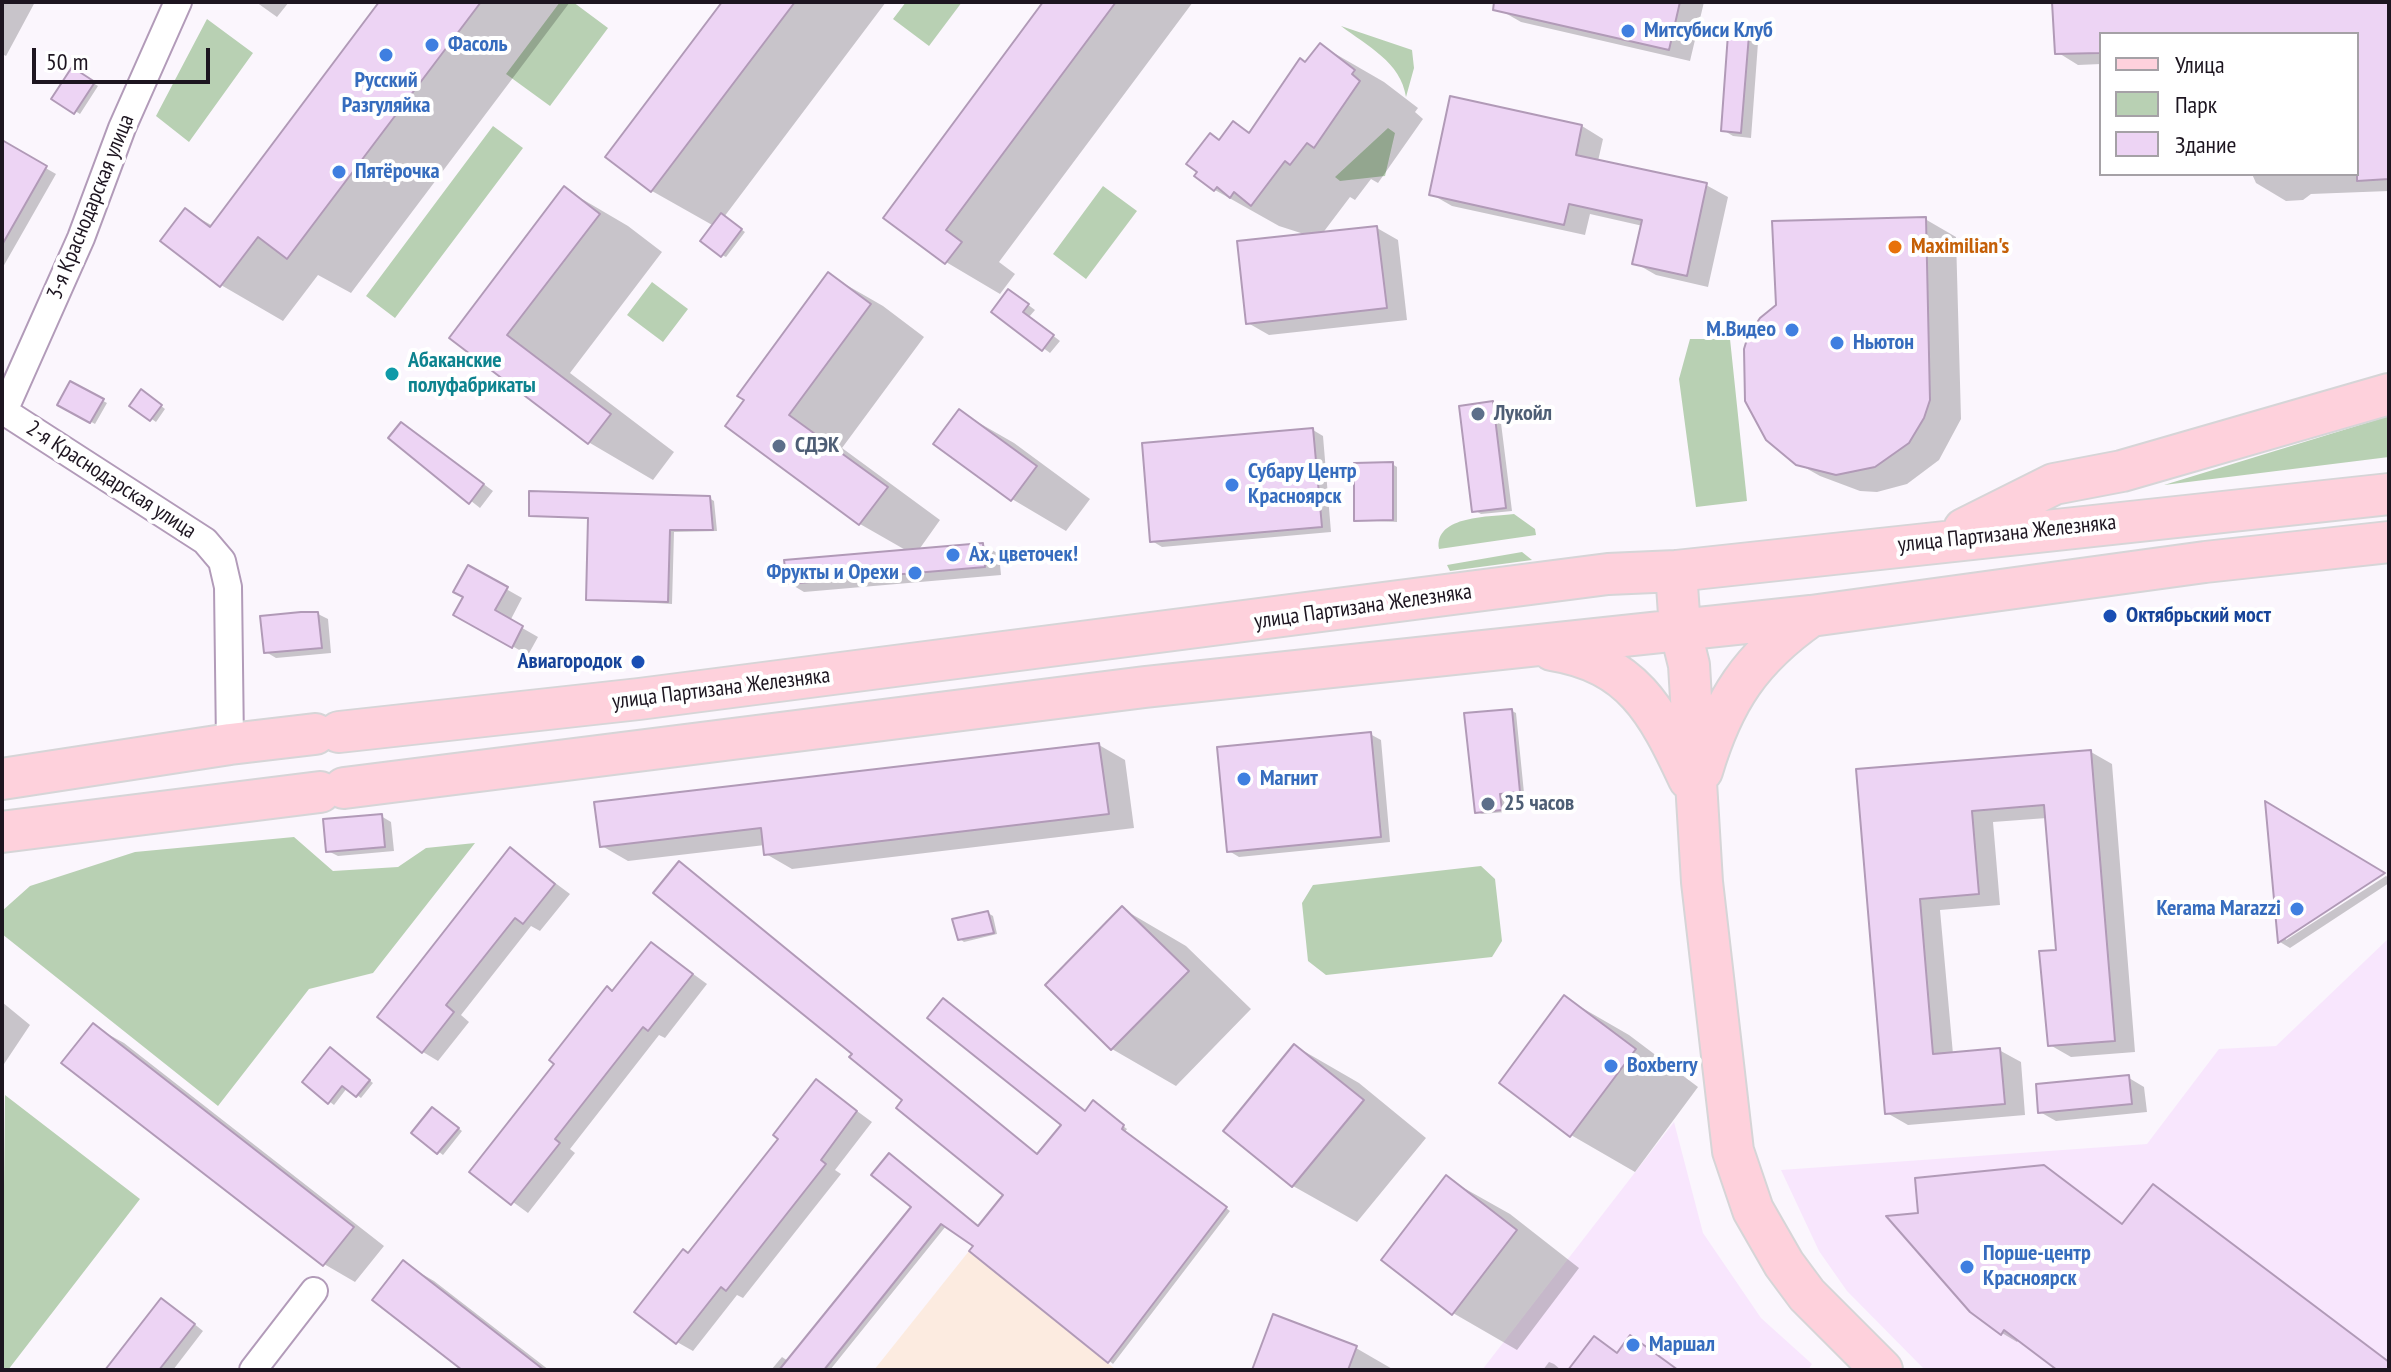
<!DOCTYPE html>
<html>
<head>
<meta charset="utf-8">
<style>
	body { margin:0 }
	#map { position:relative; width:2391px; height:1372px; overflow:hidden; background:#fbf6fd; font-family:"PT Sans Narrow",sans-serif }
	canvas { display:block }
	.frame { position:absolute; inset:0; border:4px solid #1d1520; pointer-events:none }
	.legend { position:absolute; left:2099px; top:32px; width:260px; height:144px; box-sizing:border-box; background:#fff; border:2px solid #a5a1a6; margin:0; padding:10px 14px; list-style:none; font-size:24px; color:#1d1520 }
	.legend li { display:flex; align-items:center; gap:16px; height:40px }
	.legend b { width:40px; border:2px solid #a5a1a6 }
	.scale { position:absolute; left:32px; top:48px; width:178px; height:36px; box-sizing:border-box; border:4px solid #1d1520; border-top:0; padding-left:10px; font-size:24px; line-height:28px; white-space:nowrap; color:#1d1520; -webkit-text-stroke:6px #fff; paint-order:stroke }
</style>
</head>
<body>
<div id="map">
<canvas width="2391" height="1372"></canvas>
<div class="frame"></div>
<ul class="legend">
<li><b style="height:10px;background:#fed1dc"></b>Улица</li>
<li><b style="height:22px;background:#b8d0b3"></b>Парк</li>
<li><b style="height:22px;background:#edd4f4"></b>Здание</li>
</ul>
<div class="scale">50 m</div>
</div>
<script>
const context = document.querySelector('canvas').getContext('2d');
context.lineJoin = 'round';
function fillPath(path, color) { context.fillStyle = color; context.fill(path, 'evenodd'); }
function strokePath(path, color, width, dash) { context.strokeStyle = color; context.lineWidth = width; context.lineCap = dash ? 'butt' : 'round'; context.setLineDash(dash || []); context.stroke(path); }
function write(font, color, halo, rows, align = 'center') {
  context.font = font + ' "PT Sans Narrow",sans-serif'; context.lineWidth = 8; context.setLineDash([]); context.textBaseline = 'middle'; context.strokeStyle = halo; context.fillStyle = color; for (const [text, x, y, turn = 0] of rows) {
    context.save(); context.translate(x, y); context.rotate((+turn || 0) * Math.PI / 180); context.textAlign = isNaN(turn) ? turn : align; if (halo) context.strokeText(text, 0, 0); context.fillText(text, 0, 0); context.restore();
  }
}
fillPath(new Path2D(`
	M2389,938V1370H1925L1847,1291L1819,1251L1781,1170L2147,1144L2219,1049L2276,1046Z
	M1674,1122L1703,1233L1761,1318L1812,1364L1808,1370H1482Z`), '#f8e6fd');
fillPath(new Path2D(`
	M969,1251L1108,1363L1116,1370H874Z`), '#fcebe0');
fillPath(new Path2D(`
	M560,2H573L608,28L550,106L506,74Z
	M906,2H962L929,46L893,19Z
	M207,19L253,53L189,142L156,116Z
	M1341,26L1412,50L1414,68L1406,97C1401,62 1367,46 1341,26Z
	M493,126L523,148L395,318L366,296Z
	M1388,128L1395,133L1385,176L1340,181L1335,177Z
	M1103,186L1137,211L1086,279L1053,254Z
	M652,282L688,309L663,342L627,315Z
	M1690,339H1730L1747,501L1696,507L1679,379Z
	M2389,416V457L2164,485Z
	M1514,514L1535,529L1536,535L1439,549C1434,515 1491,517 1514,514Z
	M1522,552L1532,560L1450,571L1447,565Z
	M294,837L333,871L398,867L426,848L475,843L373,973L309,989L218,1106L2,934V911L30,886L135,852Z
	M1481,866L1495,879L1502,941L1492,957L1326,975L1308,961L1302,903L1313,885Z
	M5,1095L140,1199L8,1370H2Z`), '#b8d0b3');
fillPath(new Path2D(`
	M2,2H35L6,56L2,54Z
	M256,2H289L277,17Z
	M382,2H570L351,293L318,275L283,321L221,285L186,211L213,226Z
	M724,2H886L724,217L745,232L726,257L722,255L714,226L652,191L608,157Z
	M1046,2H1193L999,262L1015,274L1000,294L946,262L885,217Z
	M1502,2H1704L1690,61L1521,22L1500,10Z
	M2054,2H2389V191L2311,194L2303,200L2286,201L2256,183L2252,174H2357V34H2101V64L2078,65L2057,52Z
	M1748,37L1758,43L1751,138L1733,136L1723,130Z
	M1320,45L1384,82L1418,108L1415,112L1423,119L1378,183L1371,179L1355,200L1350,197L1322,234L1377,228L1398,240L1407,320L1269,335L1248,323L1307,235L1279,226L1215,190L1220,141L1234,123L1251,133Z
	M72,70L98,86L80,114L54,98Z
	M1582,126L1603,139L1598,161L1706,185L1728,197L1708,287L1656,275L1635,263L1643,226L1590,214L1585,235L1452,206L1431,194Z
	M7,146L56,174L3,267L2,155Z
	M565,189L628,226L662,252L570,373L674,452L653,480L590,443L451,337Z
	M1925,219L1956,237L1961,419L1939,460L1907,484L1877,492L1860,491L1820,476L1788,458L1759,428L1747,401Z
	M829,275L883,306L924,337L842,448L940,520L918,551L983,545L999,554L1001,575L804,592L789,583L909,552L860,524L727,426Z
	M1015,295L1035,310L1029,317L1060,341L1050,353L994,311Z
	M71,384L107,403L95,424L60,404Z
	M146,394L165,409L156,422L132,405Z
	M1493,403L1499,407L1512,511L1481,514L1474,510Z
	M960,412L1014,443L1090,499L1066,531L1012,499Z
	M411,430L493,491L480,508L391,438Z
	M1313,430L1323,436L1331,532L1162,547L1152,541Z
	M1392,464L1397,467V522L1356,520Z
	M709,498L714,501L717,531L674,532L672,604L588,599L590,519L531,515Z
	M469,568L522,598L510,621L538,637L528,655L456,614L466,597Z
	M318,614L328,619L331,653L276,658L266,652Z
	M1512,711L1516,713L1524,793L1504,795L1505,812L1482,814L1477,812Z
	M1370,734L1381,740L1390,842L1239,857L1229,851Z
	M1099,745L1125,760L1134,828L792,869L766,854L765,845L628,861L602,846Z
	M2091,752L2112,764L2135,1052L2071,1057L2050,1045L2058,952L2047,818L1993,822L2000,905L1940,910L1953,1054L1999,1050L2021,1062L2025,1115L1908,1125L1887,1113L1858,771Z
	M2267,804L2286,940L2386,876L2389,878V883L2290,948L2280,942Z
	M381,816L391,822L394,851L338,856L328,851Z
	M511,850L570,894L540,931L531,926L461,1015L469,1022L438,1061L423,1052Z
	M1123,909L1186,946L1251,1009L1176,1086L1112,1049Z
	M988,913L993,916L997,934L964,942L960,939Z
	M652,944L707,984L665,1038L659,1035L570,1149L575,1153L528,1213L472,1172Z
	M1565,998L1629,1035L1698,1087L1635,1172L1571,1135Z
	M2,1002L30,1025L2,1067Z
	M93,1026L124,1043L384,1246L355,1282L324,1264Z
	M1295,1046L1359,1083L1426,1138L1357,1222L1293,1186Z
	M334,1052L373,1083L361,1098L347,1088L334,1105L304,1082Z
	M2129,1078L2144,1087L2147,1112L2056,1121L2040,1112Z
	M816,1081L872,1122L835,1170L841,1174L743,1298L737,1295L693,1351L677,1342L689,1255L781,1138Z
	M1097,1106L1127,1129L1125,1132L1230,1211L1113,1364L976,1246L946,1226L830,1370H771L782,1357L788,1361L913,1207L979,1228L1038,1156Z
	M437,1112L462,1131L443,1155L414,1133Z
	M2059,1177L2124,1225L2153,1186L2168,1195L2389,1362V1370H2060L2019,1339L2017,1342L2002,1333L1920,1215Z
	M1446,1178L1510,1214L1579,1268L1517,1350L1453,1313Z
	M403,1263L434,1281L549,1370H465Z
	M172,1306L203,1331L173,1370H107Z
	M1356,1348L1394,1370H1254Z
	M1549,1362L1554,1364L1561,1370H1543Z`), '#0003');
const building = new Path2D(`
	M379,2H481L287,259L258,237L220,287L160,241L185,208L210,227Z
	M722,2H795L651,192L605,157Z
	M1043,2H1116L946,230L962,242L945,264L883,218Z
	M1494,2H1680L1669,50L1493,10Z
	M2052,2H2389V179L2357,181V34H2101V53L2055,54Z
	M1728,34L1749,35L1741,133L1721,131Z
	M1320,43L1355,70L1352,74L1360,81L1314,148L1307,143L1290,165L1285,161L1251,206L1234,192L1230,198L1217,187L1214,191L1194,176L1197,172L1186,164L1210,133L1219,140L1233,121L1249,133L1300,58L1305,62Z
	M72,67L95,82L74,114L51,99Z
	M1450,96L1582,125L1576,155L1707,183L1687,276L1632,264L1642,220L1569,204L1564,225L1429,195Z
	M2,140L47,166L2,245Z
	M564,186L600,214L507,335L611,414L588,444L449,338Z
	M721,213L742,229L721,257L700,241Z
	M1926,217L1930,400L1924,418L1909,443L1875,467L1836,475L1796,465L1766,440L1745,401L1744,349L1748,336L1760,318L1776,305L1772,221Z
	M1377,226L1387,308L1246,324L1237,241Z
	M828,272L871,304L789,415L888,487L859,525L725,426L744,400L737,396Z
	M1008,289L1029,304L1023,312L1054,335L1042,351L991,312Z
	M70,381L104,399L90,423L57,405Z
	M141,389L162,405L150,421L129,406Z
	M1493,401L1506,508L1472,512L1459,406Z
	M959,409L1037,466L1011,501L933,444Z
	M401,422L484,484L469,504L388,438Z
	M1313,428L1322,527L1150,542L1142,443Z
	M1393,462V520L1354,521V463Z
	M529,491L710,496L713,530H670L668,602L586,600L588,518L529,516Z
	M983,543L985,567L787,584L784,560Z
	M468,565L508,587L495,610L523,626L512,648L453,615L463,597L453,592Z
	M301,612H318L322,648L264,653L260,616Z
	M1512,709L1520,792L1500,794L1502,810L1475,813L1464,713Z
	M1371,732L1381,837L1227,852L1217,747Z
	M1099,743L1109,814L764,855L761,828L600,847L594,802Z
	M2091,750L2115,1041L2048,1046L2039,951L2056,950L2044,805L1972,811L1979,894L1920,899L1933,1054L2000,1048L2005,1104L1885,1114L1856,769Z
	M2265,801L2385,873L2278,943Z
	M382,814L385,847L326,852L323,819Z
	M510,847L555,884L523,924L515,918L446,1005L454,1012L422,1053L377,1017Z
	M679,861L1037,1154L1061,1125L927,1018L943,998L1085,1111L1093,1100L1124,1125L1122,1129L1227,1207L1108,1363L969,1251L973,1246L941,1224L824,1370H779L911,1207L871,1175L889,1153L978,1226L1003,1195L896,1108L902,1100L849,1057L852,1054L653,893Z
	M1122,906L1189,971L1111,1050L1045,985Z
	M988,911L994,933L958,940L952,919Z
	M651,942L693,974L648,1031L643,1027L555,1139L560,1143L511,1205L469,1172L554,1064L549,1060L607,986L612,991Z
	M1564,995L1636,1049L1570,1137L1499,1083Z
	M93,1023L354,1227L323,1266L61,1063Z
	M1294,1044L1364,1100L1292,1187L1223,1131Z
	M330,1047L370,1080L356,1097L342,1086L328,1104L302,1082Z
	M2129,1075L2132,1104L2038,1113L2036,1084Z
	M816,1079L857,1111L821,1160L826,1164L726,1291L721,1287L676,1344L634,1312L683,1249L688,1253L778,1139L773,1135Z
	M432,1107L459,1128L437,1154L411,1133Z
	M2044,1165L2122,1224L2153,1184L2389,1362V1370H2057L2004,1330L2001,1335L1970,1312L1886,1216L1918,1213L1915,1178Z
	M1446,1175L1517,1230L1452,1315L1381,1260Z
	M403,1260L544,1370H462L372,1300Z
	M161,1298L195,1324L159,1370H105Z
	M1273,1314L1357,1346L1348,1370H1252Z
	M1630,1335L1678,1370H1568L1594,1336L1617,1353Z`);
fillPath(building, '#edd4f4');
strokePath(building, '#b19ab7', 2);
const minor = new Path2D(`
	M2,410L205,541L222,561L228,587L230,744
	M4,411L81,238L122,128L178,2
	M253,1370L314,1291`);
const primary = new Path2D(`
	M1964,529L2054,484L2122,471L2389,394
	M1676,571L1680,629L1689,665L1702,882L1733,1151L1753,1210L1784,1264L1807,1295L1882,1370
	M1552,650C1632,663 1657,710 1689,779
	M339,732L639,699L1608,574L1676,571L2389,494
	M1702,771C1723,700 1751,658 1811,616
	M2,779L230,744L315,734
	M344,788L1145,687L1811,616L2205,562L2389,542
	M2,832L320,792`);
strokePath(minor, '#b29bb9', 30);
strokePath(primary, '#d6d5d7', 44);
strokePath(minor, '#fff', 26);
strokePath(primary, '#fed1dc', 40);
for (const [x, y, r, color] of [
	[1628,31,8,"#3f7fe0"],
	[432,45,8,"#3f7fe0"],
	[386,55,8,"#3f7fe0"],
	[339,172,8,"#3f7fe0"],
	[1895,247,8,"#e8710a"],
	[1792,330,8,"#3f7fe0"],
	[1837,343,8,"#3f7fe0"],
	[392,374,8,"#0f9aa8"],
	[1478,414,8,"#5c6f8a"],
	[779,446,8,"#5c6f8a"],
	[1232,485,8,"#3f7fe0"],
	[953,555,8,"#3f7fe0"],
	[915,573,8,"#3f7fe0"],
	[2110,616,8,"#1a4fb4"],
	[638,662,8,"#1a4fb4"],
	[1244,779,8,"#3f7fe0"],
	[1488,804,8,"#5c6f8a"],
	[2297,909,8,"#3f7fe0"],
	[1611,1066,8,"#3f7fe0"],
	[1967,1267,8,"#3f7fe0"],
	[1633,1345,8,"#3f7fe0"]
]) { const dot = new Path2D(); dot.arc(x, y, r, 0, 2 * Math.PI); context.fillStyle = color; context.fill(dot); strokePath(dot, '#fff', 3); }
write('bold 22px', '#366cbe', '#fff', [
	["Митсубиси Клуб",1644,31],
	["Фасоль",448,45],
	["Русский",386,81,"center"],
	["Разгуляйка",386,106,"center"],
	["Пятёрочка",355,172],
	["М.Видео",1776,330,"right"],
	["Ньютон",1853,343],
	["Субару Центр",1248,472],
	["Красноярск",1248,497],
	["Ах, цветочек!",969,555],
	["Фрукты и Орехи",899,573,"right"],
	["Магнит",1260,779],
	["Kerama Marazzi",2281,909,"right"],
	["Boxberry",1627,1066],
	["Порше-центр",1983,1254],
	["Красноярск",1983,1279],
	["Маршал",1649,1345]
], 'left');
write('22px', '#1d1520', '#fff', [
	["3-я Краснодарская улица",91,207,-68],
	["2-я Краснодарская улица",111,480,33],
	["улица Партизана Железняка",2007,534,-6],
	["улица Партизана Железняка",1363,607,-8],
	["улица Партизана Железняка",721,689,-7]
]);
write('bold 22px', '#c56008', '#fff', [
	["Maximilian's",1911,247]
], 'left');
write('bold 22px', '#0d838f', '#fff', [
	["Абаканские",408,361],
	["полуфабрикаты",408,386]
], 'left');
write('bold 22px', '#4e5e75', '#fff', [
	["Лукойл",1494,414],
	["СДЭК",795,446],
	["25 часов",1504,804]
], 'left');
write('bold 22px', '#164399', '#fff', [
	["Октябрьский мост",2126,616],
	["Авиагородок",622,662,"right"]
], 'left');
</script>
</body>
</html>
